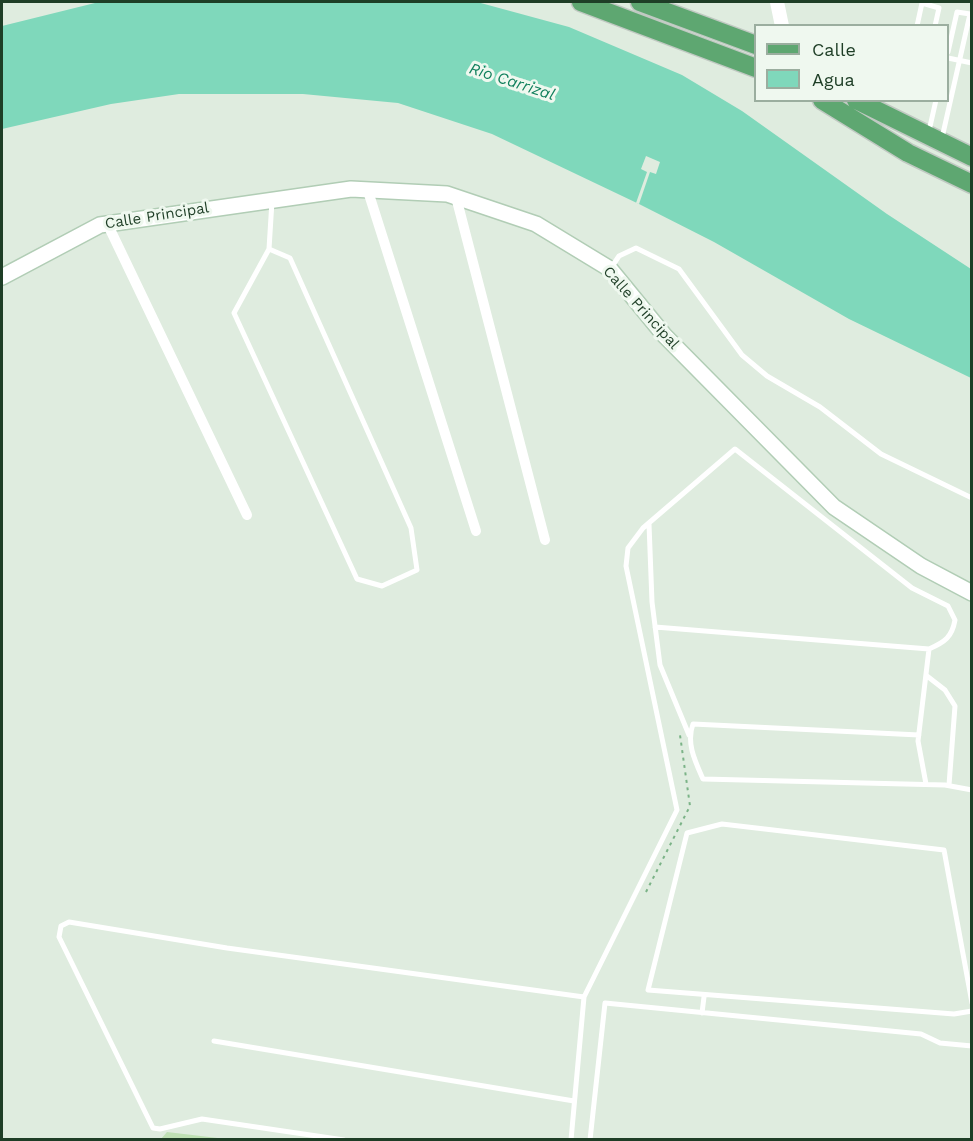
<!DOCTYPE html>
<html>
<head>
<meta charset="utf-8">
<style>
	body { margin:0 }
	#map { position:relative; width:973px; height:1141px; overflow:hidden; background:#dfecdf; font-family:"Work Sans",sans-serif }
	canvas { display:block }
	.frame { position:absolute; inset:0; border:3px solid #1e3e26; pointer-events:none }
	.legend { position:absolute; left:754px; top:24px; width:195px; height:78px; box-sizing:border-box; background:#eff8ef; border:2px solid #9bae9f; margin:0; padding:8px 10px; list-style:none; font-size:18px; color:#1e3e26 }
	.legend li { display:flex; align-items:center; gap:12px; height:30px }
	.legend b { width:30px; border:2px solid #9bae9f }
</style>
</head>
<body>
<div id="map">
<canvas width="973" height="1141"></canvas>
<div class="frame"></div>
<ul class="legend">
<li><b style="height:8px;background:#5ea771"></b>Calle</li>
<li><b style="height:16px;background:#7fd8bb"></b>Agua</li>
</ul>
</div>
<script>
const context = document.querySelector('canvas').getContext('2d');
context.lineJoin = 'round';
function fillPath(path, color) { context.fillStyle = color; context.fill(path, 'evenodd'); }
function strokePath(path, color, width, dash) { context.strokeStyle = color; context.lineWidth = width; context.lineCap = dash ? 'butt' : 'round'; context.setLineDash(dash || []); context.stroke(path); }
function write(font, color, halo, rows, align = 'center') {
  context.font = font + ' "Work Sans",sans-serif'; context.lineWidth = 6; context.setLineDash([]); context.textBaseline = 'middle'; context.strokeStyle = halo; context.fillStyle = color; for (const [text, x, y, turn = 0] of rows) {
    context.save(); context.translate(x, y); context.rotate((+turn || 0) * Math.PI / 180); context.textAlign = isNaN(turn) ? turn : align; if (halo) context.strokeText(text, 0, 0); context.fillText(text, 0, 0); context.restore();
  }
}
fillPath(new Path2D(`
	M167,1132L226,1139H161Z`), '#bee0b4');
fillPath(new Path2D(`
	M99,2H477L569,27L682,75L742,111L887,214L971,269V378L849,319L714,242L639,204L492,134L398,103L303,94H179L111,104L2,129V26Z`), '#7fd8bb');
fillPath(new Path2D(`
	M646,156L660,162L656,174L650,172L639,204L636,203L647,172L641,169Z`), '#dfecdf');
const secondary = new Path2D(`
	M2,277L100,225L351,189L447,194L536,224L610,269L664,335L834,507L921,566L972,593`);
const primary = new Path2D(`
	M581,2L756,68
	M640,2L756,45
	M822,100L908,153L972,184
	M856,100L972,157`);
strokePath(secondary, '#b1cdb5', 18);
strokePath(primary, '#c0c9c2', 21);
strokePath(new Path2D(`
	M646,892L690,806L680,735`), '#7bb387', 2, [3, 4.5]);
strokePath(new Path2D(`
	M917,26L922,3L939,8L935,26
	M948,58L972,63
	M929,131L936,100
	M942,138L970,14L957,12L948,52
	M269,249L290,258L411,528L417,570L382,586L357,579L234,313L269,249L272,201
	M611,268L619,256L636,248L679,269L742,355L767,376L820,407L881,454L972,498
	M649,524L652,602L660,665L689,735
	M927,676L945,690L955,706L949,785
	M919,735L693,724C686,743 695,761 703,779L945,785L972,790
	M926,784L918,741L929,649
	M972,1003L944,850L722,824L687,833L648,990L954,1014L972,1011
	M702,1013L704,997
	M214,1041L574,1101
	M344,1140L202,1119L160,1129L153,1128L59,937L61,926L69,922L227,948L584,997
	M571,1140L584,997L677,810L626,566L628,548L643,528L735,449L912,588L948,606L955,620C952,637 945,642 929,649L655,627
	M590,1140L605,1003L921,1034L940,1043L972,1046`), '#fff', 5);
strokePath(new Path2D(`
	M367,188L476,531
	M456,197L545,540
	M107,223L247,515`), '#fff', 10);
strokePath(new Path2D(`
	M777,2L782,26`), '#fff', 14);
strokePath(secondary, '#fff', 15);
strokePath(primary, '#5ea771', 18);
write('15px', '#1e3e26', '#eff8ef', [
	["Calle Principal",157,216,-9],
	["Calle Principal",641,308,48]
]);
write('italic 16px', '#11805d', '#eff8ef', [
	["Rio Carrizal",512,82,18]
]);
</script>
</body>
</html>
